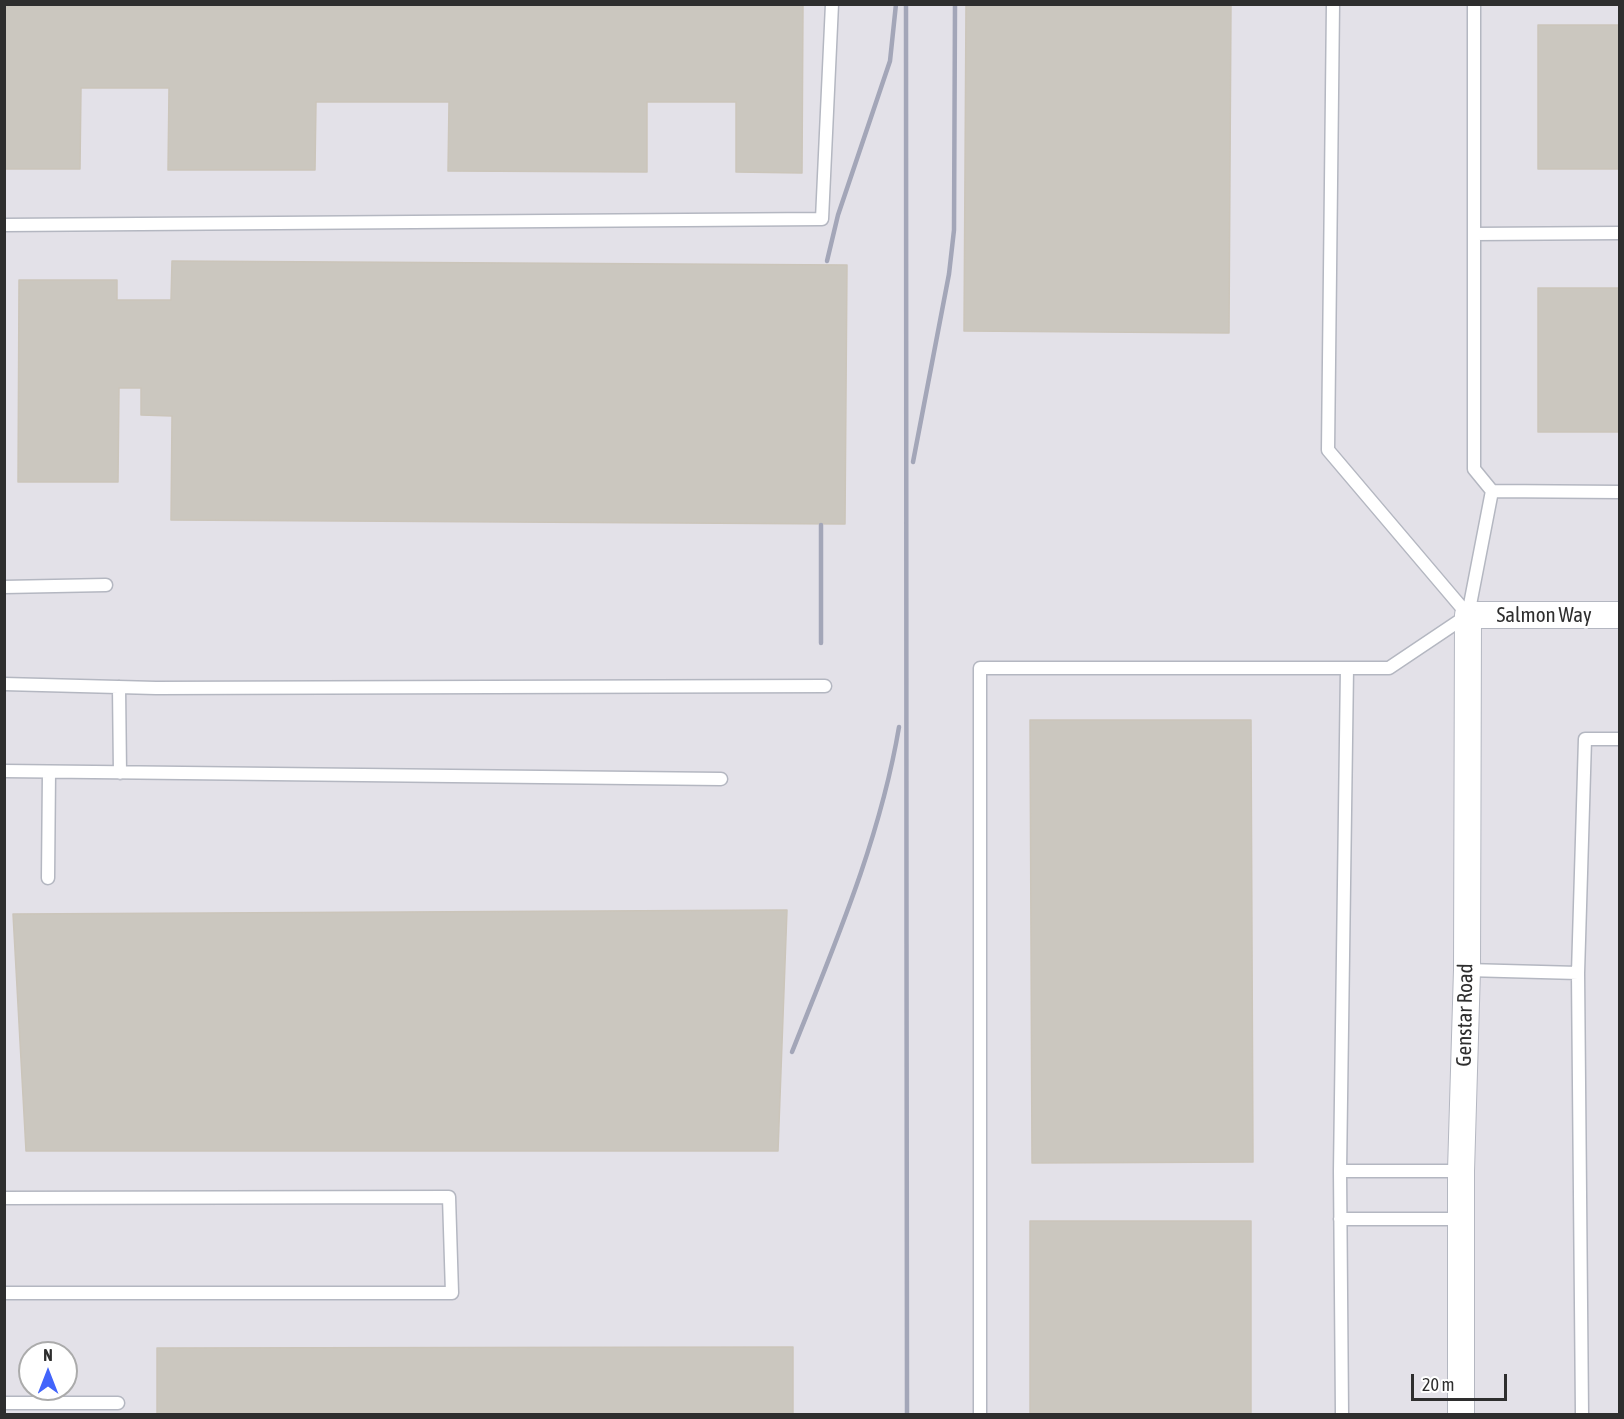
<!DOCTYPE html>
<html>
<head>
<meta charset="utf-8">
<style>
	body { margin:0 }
	#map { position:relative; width:1624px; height:1419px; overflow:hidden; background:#efe9e1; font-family:"Asap Condensed",sans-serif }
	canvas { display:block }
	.frame { position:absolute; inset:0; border:6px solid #2e2e2e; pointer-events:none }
	.north { position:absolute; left:18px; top:1341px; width:60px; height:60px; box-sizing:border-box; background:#fff; border:2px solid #ababab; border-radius:50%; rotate:0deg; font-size:16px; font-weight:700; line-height:24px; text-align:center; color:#2e2e2e }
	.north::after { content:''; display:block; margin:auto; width:21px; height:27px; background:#4264fb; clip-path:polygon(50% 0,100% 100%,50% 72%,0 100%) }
	.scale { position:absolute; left:1411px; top:1374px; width:96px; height:27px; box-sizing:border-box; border:3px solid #2e2e2e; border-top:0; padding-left:8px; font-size:18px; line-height:21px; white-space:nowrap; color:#2e2e2e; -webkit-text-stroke:4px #fff; paint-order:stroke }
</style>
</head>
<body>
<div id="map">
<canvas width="1624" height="1419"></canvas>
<div class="frame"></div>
<div class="north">N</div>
<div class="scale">20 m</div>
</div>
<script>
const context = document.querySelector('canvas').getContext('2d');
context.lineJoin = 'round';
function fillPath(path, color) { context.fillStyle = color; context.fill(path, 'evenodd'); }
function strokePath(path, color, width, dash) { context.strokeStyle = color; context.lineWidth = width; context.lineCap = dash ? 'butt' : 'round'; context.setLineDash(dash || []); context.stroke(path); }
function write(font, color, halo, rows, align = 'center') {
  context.font = font + ' "Asap Condensed",sans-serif'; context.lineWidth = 5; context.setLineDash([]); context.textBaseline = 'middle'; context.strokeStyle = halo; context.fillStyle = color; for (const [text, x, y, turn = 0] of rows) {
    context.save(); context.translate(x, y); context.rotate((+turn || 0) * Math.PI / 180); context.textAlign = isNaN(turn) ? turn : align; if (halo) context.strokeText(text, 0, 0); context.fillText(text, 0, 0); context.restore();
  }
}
fillPath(new Path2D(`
	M5,5H1619V1414H5ZM30,1353H66V1389H30Z`), '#e3e1e8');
const building = new Path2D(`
	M4,4H803L802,173L736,172V102H647V172L448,171L449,102H316L315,170H168L169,88H81L80,169H4Z
	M966,4H1231L1229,333L964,331Z
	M1538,25H1620V169H1538Z
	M172,261L847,265L845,524L171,520L172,416L141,415V388H119L118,482H18L19,280H117V300H171Z
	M1538,288H1620V432H1538Z
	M1030,720H1251L1253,1162L1032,1163Z
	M787,910L778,1151H26L13,914Z
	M1030,1221H1251V1414H1030Z
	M793,1347V1414H157V1348Z`);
fillPath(building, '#cbc7bf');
strokePath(building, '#cbc5ba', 1.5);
const service = new Path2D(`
	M1333,4L1328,450L1468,615
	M1474,4V469L1492,491
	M4,225L822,219L832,4
	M1474,234L1620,233
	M4,587L106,585
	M4,684L156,688L825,686
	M119,687L120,773
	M4,771L721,779
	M48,878L49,772
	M1467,970L1578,973L1582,1414
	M1578,973L1585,739H1620
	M1340,1171L1347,668
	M4,1198L449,1197L452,1293H4
	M1340,1219H1461
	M4,1403H118
	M980,1414V668H1389L1468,615L1492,491L1620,492
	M1342,1414L1340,1171H1461`);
const minor = new Path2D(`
	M1461,1414V1171L1467,970L1468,615H1620`);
strokePath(service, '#b4b7c1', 15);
strokePath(minor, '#b4b7c1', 28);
strokePath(service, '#fff', 12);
strokePath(minor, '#fff', 26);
strokePath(new Path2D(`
	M906,4C907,475 906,944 907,1414
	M827,261L838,215L890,61L896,4
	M913,462L949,274L954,230L955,4
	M821,525V643
	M792,1052C834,946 880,840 899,727`), '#a3a6b8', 4.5);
write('21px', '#2e2e2e', '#fff', [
	["Salmon Way",1544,615],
	["Genstar Road",1465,1015,-89]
]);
</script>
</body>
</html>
